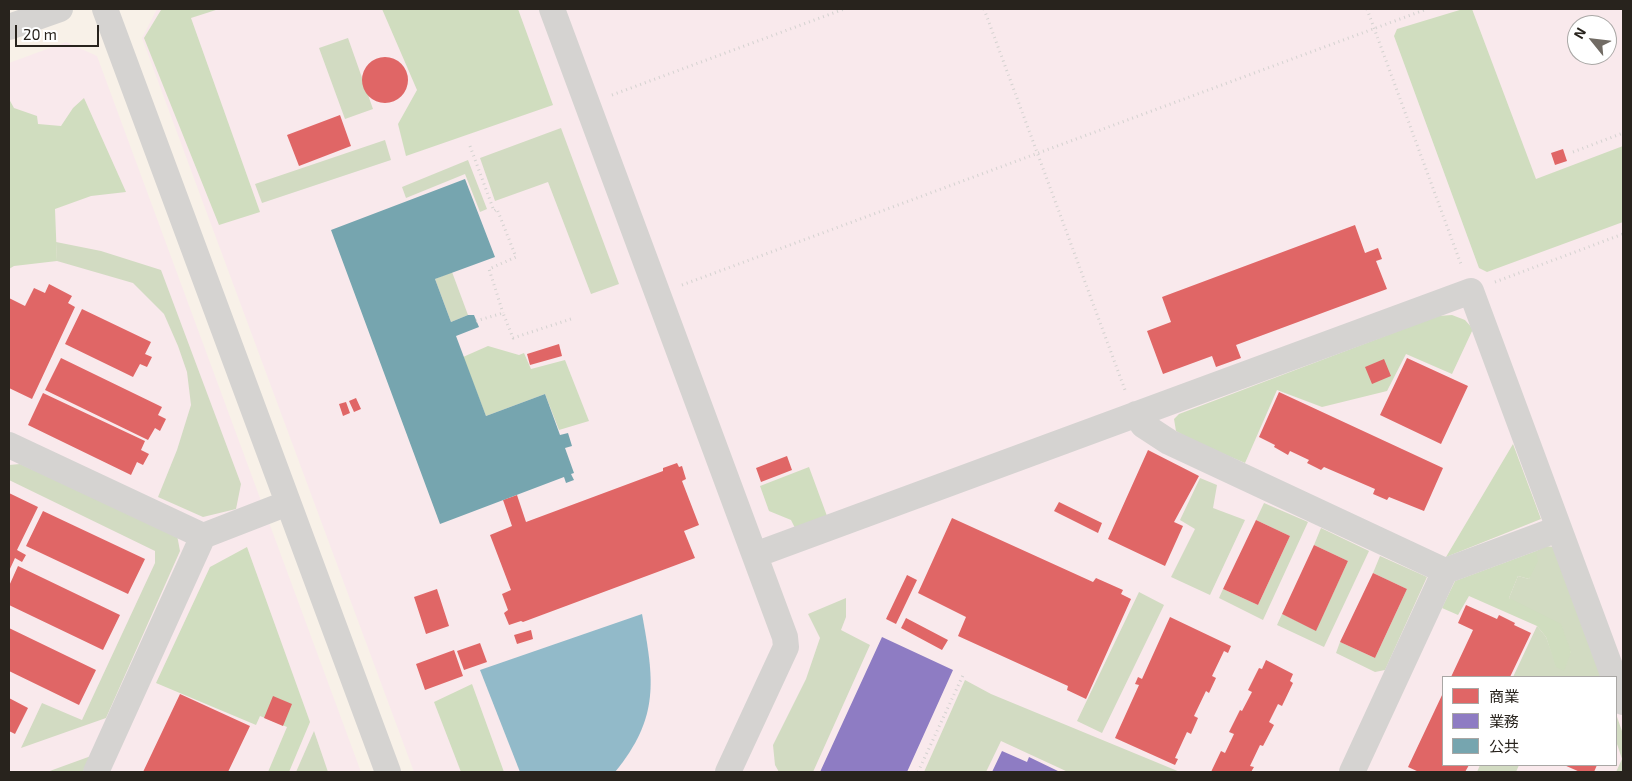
<!DOCTYPE html>
<html>
<head>
<meta charset="utf-8">
<style>
	body { margin:0 }
	#map { position:relative; width:1632px; height:781px; overflow:hidden; background:#f8f1e8; font-family:"Exo 2","Noto Sans JP",sans-serif }
	canvas { display:block }
	.frame { position:absolute; inset:0; border:10px solid #28231d; pointer-events:none }
	.legend { position:absolute; left:1442px; top:676px; width:175px; height:90px; box-sizing:border-box; background:#fff; border:1px solid #a9a7a5; margin:0; padding:6px 9px; list-style:none; font-size:15px; color:#28231d }
	.legend li { display:flex; align-items:center; gap:10px; height:25px }
	.legend b { width:25px; border:1px solid #a9a7a5 }
	.north { position:absolute; left:1567px; top:15px; width:50px; height:50px; box-sizing:border-box; background:#fff; border:1px solid #a9a7a5; border-radius:50%; rotate:299deg; font-size:14px; font-weight:700; line-height:20px; text-align:center; color:#28231d }
	.north::after { content:''; display:block; margin:auto; width:18px; height:22px; background:#716b64; clip-path:polygon(50% 0,100% 100%,50% 72%,0 100%) }
	.scale { position:absolute; left:15px; top:25px; width:84px; height:22px; box-sizing:border-box; border:2px solid #28231d; border-top:0; padding-left:6px; font-size:15px; line-height:18px; white-space:nowrap; color:#28231d; -webkit-text-stroke:4px #fff; paint-order:stroke }
</style>
</head>
<body>
<div id="map">
<canvas width="1632" height="781"></canvas>
<div class="frame"></div>
<ul class="legend">
<li><b style="height:14px;background:#e06666"></b>商業</li>
<li><b style="height:14px;background:#8e7cc3"></b>業務</li>
<li><b style="height:14px;background:#76a5af"></b>公共</li>
</ul>
<div class="north">N</div>
<div class="scale">20 m</div>
</div>
<script>
const context = document.querySelector('canvas').getContext('2d');
context.lineJoin = 'round';
function fillPath(path, color) { context.fillStyle = color; context.fill(path, 'evenodd'); }
function strokePath(path, color, width, dash) { context.strokeStyle = color; context.lineWidth = width; context.lineCap = dash ? 'butt' : 'round'; context.setLineDash(dash || []); context.stroke(path); }
fillPath(new Path2D(`
	M157,9H1623V772H414L142,38ZM1577,25H1607V55H1577ZM1443,677H1616V765H1443Z
	M66,42L97,56L361,772H9V63Z`), '#f9e9ec');
fillPath(new Path2D(`
	M348,38L373,109L345,119L319,48Z
	M561,128L619,284L591,294L548,182L495,201L480,158Z
	M385,140L391,160L262,203L255,184Z
	M468,160L487,209L480,212L465,174L406,198L402,187Z
	M56,242L101,251L161,270L241,484L236,509L203,517L158,497L177,450L191,405L187,372L178,346L164,314L133,283L57,261Z
	M452,272L468,315L451,322L435,279Z
	M20,464L177,535L180,551L106,718L21,748L42,703L82,720L155,563V551L9,480V465Z
	M1200,478L1217,485L1213,508L1245,520L1210,595L1171,577L1195,529L1180,520Z
	M1264,503L1308,522L1263,620L1219,598L1223,589L1258,605L1290,536L1256,520Z
	M1321,528L1369,551L1324,647L1277,625L1282,614L1316,630L1348,561L1314,545Z
	M1546,546L1554,547L1602,677H1513L1537,626L1546,637L1557,667L1571,652L1509,598L1518,576L1529,579L1536,551Z
	M1380,556L1427,577L1385,670L1375,672L1336,653L1340,642L1375,658L1407,589L1373,573Z
	M1139,592L1164,605L1102,733L1077,721Z
	M846,598V617L841,630L870,645L813,772H779L775,765L773,745L806,679L820,638L808,614Z
	M965,680L991,694L1180,772H1068L1001,741L986,772H924Z
	M1616,714L1623,734V772H1616L1622,759L1616,741Z
	M314,731L328,772H296Z
	M91,756L83,772H47Z
	M1480,765H1519L1516,772H1477Z`), '#d2dbc2');
fillPath(new Path2D(`
	M165,9H219L191,18L260,212L219,225L144,38L161,10Z
	M382,9H518L553,105L406,156L398,124L417,90Z
	M1463,9H1472L1536,179L1623,146V222L1487,272L1479,268L1394,36L1397,29Z
	M84,98L126,192L91,196L55,209L57,261L14,266L9,269V99L14,108L37,116L38,124L61,126L73,108Z
	M1452,315L1465,320L1473,329L1452,374L1406,354L1387,391L1322,407L1277,390L1245,463L1193,441L1176,431L1174,419L1179,414L1438,316Z
	M488,346L519,355L524,353L531,369L565,360L589,421L559,430L545,394L486,416L463,357Z
	M1513,444L1541,519L1446,557Z
	M809,467L827,516L795,528L791,520L769,511L760,486Z
	M247,547L310,722L289,772H268L287,727L260,716L256,725L156,683L210,567Z
	M1536,551L1538,561L1529,579L1518,576L1509,598L1561,624L1571,652L1564,671L1556,667L1546,637L1537,626L1469,596L1458,615L1442,608L1455,581Z
	M472,684L504,772H461L434,702Z`), '#d0ddbf');
fillPath(new Path2D(`
	M642,614C654,680 660,717 615,772H520L480,670Z`), '#92bac9');
fillPath(new Path2D(`
	M362 80a23 23 0 1 1 46 0a23 23 0 1 1-46 0Z
	M340,115L351,146L299,166L287,135Z
	M1563,149L1567,161L1555,165L1551,153Z
	M1355,225L1365,253L1378,248L1382,259L1376,261L1387,289L1236,345L1241,358L1216,367L1212,356L1163,374L1147,331L1171,322L1162,297Z
	M49,284L72,296L68,303L75,307L32,399L9,388V298L25,306L34,288L45,293Z
	M82,309L151,342L145,354L152,357L147,367L140,364L133,377L65,344Z
	M559,344L562,356L530,365L527,354Z
	M61,358L162,407L158,415L166,419L160,431L155,428L148,440L45,390Z
	M1407,358L1468,386L1441,444L1380,415Z
	M1384,359L1391,376L1372,384L1365,367Z
	M1279,392L1443,468L1424,511L1389,497L1387,500L1373,494L1375,489L1324,467L1321,470L1307,463L1309,460L1290,451L1288,455L1274,447L1275,445L1259,437Z
	M43,393L145,441L141,450L149,454L143,465L137,462L131,475L28,425Z
	M356,398L361,409L354,412L349,401Z
	M346,402L350,413L343,416L339,404Z
	M1148,450L1199,476L1174,522L1183,526L1165,566L1108,539Z
	M787,456L792,470L761,482L756,468Z
	M677,463L679,467L682,466L686,479L682,481L699,525L684,531L695,558L523,622L521,621L509,625L504,613L508,610L502,594L511,590L490,535L512,526L503,500L517,495L526,522L663,471V468Z
	M9,493L38,507L17,550L26,555L22,562L15,558L9,571Z
	M1059,502L1102,523L1098,533L1054,511Z
	M43,511L145,559L128,594L26,546Z
	M952,518L1093,582L1096,578L1123,590L1121,594L1131,599L1086,699L1067,690L1068,686L958,636L966,617L918,593Z
	M1256,520L1290,536L1258,605L1223,589Z
	M1314,545L1348,561L1316,631L1282,614Z
	M18,566L120,615L103,650L9,605V586Z
	M1373,573L1407,589L1375,658L1340,642Z
	M907,575L917,580L896,624L886,619Z
	M437,589L449,626L426,634L414,597Z
	M1466,605L1497,619L1499,615L1515,623L1514,625L1531,633L1510,677H1451L1473,630L1458,623Z
	M1170,617L1231,646L1228,653L1224,651L1212,676L1216,678L1209,693L1206,691L1194,716L1198,718L1191,734L1187,732L1175,758L1178,759L1175,765L1115,738L1139,685L1135,684L1138,677L1142,679Z
	M906,618L948,640L942,650L901,628Z
	M9,628L96,670L79,705L9,671Z
	M531,630L533,639L517,644L514,635Z
	M480,643L487,662L464,670L457,651Z
	M454,650L463,676L425,690L416,664Z
	M1266,660L1293,674L1290,681L1293,683L1282,706L1278,704L1269,722L1274,725L1263,746L1260,745L1250,766L1254,767L1251,772H1211L1221,751L1225,753L1234,734L1229,732L1240,710L1242,711L1252,692L1248,690L1259,668L1262,669Z
	M1443,693V765H1469L1465,772H1419L1408,767Z
	M180,694L250,726L228,772H143Z
	M273,696L292,704L283,726L264,718Z
	M9,698L28,708L15,734L9,731Z
	M1564,765H1597L1594,772H1580Z`), '#e06666');
fillPath(new Path2D(`
	M882,637L953,670L907,772H820Z
	M1002,751L1027,762L1029,757L1060,772H992Z`), '#8e7cc3');
fillPath(new Path2D(`
	M465,179L495,257L435,279L451,322L468,315H474L479,327L456,336L486,416L545,394L560,435L568,433L572,446L565,448L574,473L571,474L574,480L566,483L564,477L440,524L331,230Z`), '#76a5af');
strokePath(new Path2D(`
	M984,9L1125,390
	M1367,9L1462,267
	M612,95L844,9
	M470,146L494,211L497,209L516,257L489,269L503,313
	M1573,152L1623,133
	M1495,282L1623,234
	M682,285L1427,9
	M476,321L503,313L513,338L571,319
	M918,772L964,673`), '#d4d2d0', 3, [1, 4]);
strokePath(new Path2D(`
	M105,9L388,772
	M552,9L785,637L786,647L728,772
	M9,27L60,9
	M1136,414L1143,425L1169,442L1445,571L1558,529
	M9,445L203,536
	M755,555L1471,291L1614,677
	M1616,682L1623,702
	M96,772L203,536L288,503
	M1352,772L1445,571`), '#d5d3d1', 26);
</script>
</body>
</html>
